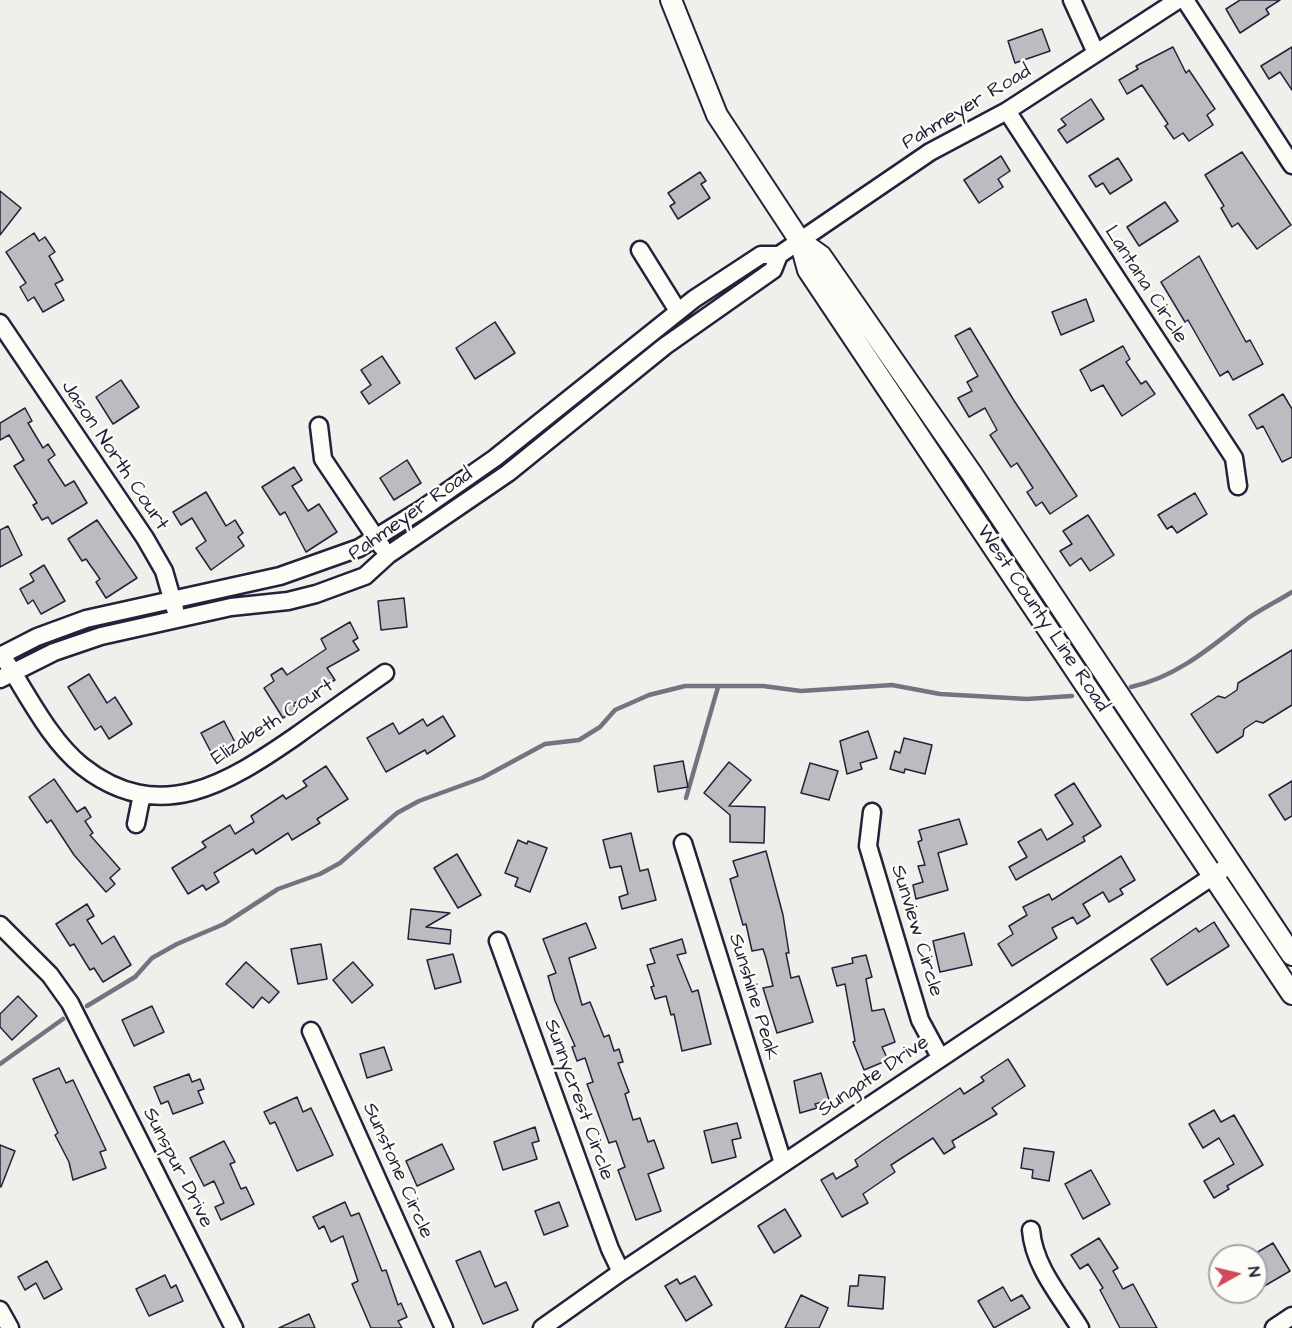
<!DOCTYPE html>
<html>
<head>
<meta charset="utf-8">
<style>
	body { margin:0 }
	#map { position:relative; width:1292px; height:1328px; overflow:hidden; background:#f0efec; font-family:"Architects Daughter",sans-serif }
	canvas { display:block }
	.north { position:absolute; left:1208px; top:1244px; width:60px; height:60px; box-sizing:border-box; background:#fdfcf7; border:2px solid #a5a5ac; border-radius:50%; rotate:82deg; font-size:16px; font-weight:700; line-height:24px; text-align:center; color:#22223b }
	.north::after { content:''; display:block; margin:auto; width:21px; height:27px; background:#d1495b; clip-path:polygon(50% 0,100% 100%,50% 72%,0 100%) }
</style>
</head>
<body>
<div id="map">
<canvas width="1292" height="1328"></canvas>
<div class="north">N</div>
</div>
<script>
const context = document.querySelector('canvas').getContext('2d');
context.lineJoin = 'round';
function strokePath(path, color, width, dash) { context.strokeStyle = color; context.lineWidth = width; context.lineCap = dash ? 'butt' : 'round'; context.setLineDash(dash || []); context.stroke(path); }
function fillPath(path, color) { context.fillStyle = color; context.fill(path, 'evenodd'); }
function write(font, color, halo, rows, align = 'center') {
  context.font = font + ' "Architects Daughter",sans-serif'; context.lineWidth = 5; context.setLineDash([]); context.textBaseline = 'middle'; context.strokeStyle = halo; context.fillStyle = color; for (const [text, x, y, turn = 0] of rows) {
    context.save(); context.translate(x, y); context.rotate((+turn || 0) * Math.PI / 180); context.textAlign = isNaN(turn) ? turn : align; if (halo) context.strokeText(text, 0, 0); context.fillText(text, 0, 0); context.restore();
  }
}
strokePath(new Path2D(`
	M1131,687C1177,677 1211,647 1247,619C1261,609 1278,601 1292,592
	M686,798L718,687
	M87,1006L135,977L152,958L177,944L224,924L278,889L320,874L340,863L397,813L419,801L482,778L545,744L579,740L600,727L615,710L649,695L685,686H763L801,691L892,685L940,694L1027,699L1072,696
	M0,1064L63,1019`), '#737381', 4.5);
const building = new Path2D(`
	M1240,0H1280L1266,9L1269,14L1240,33L1226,9Z
	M1042,29L1050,51L1015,63L1008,41Z
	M1173,47L1186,73L1189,70L1215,109L1207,115L1213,125L1189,141L1183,133L1174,139L1165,126L1168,124L1142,85L1127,94L1119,80L1138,69L1136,66Z
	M1292,47V90L1280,72L1269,79L1261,66Z
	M1091,99L1104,119L1067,143L1058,130L1066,125L1061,119Z
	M1242,152L1291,225L1257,249L1238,223L1232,227L1221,208L1224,206L1205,175Z
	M1001,156L1010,171L998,179L1003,187L979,203L964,180Z
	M1118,158L1132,180L1110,194L1103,183L1096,187L1089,176Z
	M700,172L706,181L701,184L710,198L678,219L670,206L675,203L668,193Z
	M0,191L21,208L0,235Z
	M1165,202L1178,221L1139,246L1127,227Z
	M34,233L39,241L45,237L55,252L49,256L63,280L55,284L64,300L43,312L34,297L28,301L20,287L26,283L6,252Z
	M1199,256L1246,342L1250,340L1263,364L1233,380L1228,371L1220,376L1188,320L1185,322L1161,282Z
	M1086,299L1094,321L1061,335L1052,312Z
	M495,322L515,353L475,379L456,348Z
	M970,328L1013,399L1077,496L1050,514L1042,502L1036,506L1027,492L1033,488L1017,463L1011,467L990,435L997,430L985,408L969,417L958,398L972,391L967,382L978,376L955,336Z
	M1123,346L1130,359L1126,362L1141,384L1146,381L1155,394L1122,416L1103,385L1091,391L1080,370Z
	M382,356L400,383L369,404L361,392L371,385L361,370Z
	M121,380L139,407L113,424L96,397Z
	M1283,394L1292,409V457L1282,462L1263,426L1257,429L1249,415Z
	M25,408L32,421L28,423L43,448L48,444L55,455L48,460L65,486L74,481L87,503L52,524L48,517L42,520L33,505L37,503L14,466L24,460L9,435L0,440V423Z
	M407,460L421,483L394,500L380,478Z
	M294,467L302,480L292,486L308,511L319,504L337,532L306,552L285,512L280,515L262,487Z
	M206,492L226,526L235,520L243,533L238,537L244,546L211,570L196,548L206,541L192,518L181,525L173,512Z
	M1195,493L1207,514L1177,533L1172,526L1167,529L1158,515Z
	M1088,515L1114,555L1090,571L1081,558L1070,566L1060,551L1072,544L1063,531Z
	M97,520L137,578L106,598L96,582L100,579L86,559L82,561L68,539Z
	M8,526L22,555L0,567V530Z
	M44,565L65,601L41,614L33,600L28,604L20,589L34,581L30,574Z
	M404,598L407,627L381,630L378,601Z
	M350,622L358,638L353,641L359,650L327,668L335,680L293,704L297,709L283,718L264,688L274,681L271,675L282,668L287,675L326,649L321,639Z
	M1292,650V705L1263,723L1256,721L1244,729L1243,736L1217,753L1191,714L1218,696L1225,698L1237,690L1238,683Z
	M89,674L107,703L115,697L132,724L109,739L101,726L95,730L68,687Z
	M443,716L455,736L427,754L425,750L386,772L367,738L393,723L399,734L423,719L427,726Z
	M224,721L237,746L214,758L201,733Z
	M868,731L877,758L860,763L862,769L847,774L840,741Z
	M904,738L932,745L925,774L905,769L904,773L890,769L895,751L900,753Z
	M683,761L688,787L658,792L654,766Z
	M729,762L751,780L729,806L765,807L764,843L730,842V815L704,793Z
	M810,763L838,771L829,800L801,793Z
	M326,766L348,799L317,819L320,823L292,840L288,833L256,854L253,849L214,873L219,882L206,890L203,885L188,894L172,868L206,847L202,842L230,825L235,834L254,822L251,816L283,795L286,799L307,786L303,781Z
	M54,779L77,812L85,807L91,817L85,821L93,833L90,835L120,869L110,878L115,884L106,892L74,855L51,820L47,823L29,797Z
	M1292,781V816L1285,820L1269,795Z
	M1074,783L1101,826L1083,837L1085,841L1016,880L1009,867L1027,857L1018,842L1041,829L1047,840L1073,824L1055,795Z
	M959,819L967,844L938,853L948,890L916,899L913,885L923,882L918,866L925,865L918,842L922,840L919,830Z
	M631,833L640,871L648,869L656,900L622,909L619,897L628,894L621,866L610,868L603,840Z
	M518,840L527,844L528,841L547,848L530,892L515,886L518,878L505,873Z
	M766,851L783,915L789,953H786L791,978L799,976L813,1022L777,1033L763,988L773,986L766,958L763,949L752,951L746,924L743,925L730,879L738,876L733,861Z
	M457,854L481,895L458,908L434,868Z
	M1121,856L1135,880L1120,889L1123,894L1109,902L1103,892L1083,904L1090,916L1077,924L1073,917L1052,928L1057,938L1012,966L998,944L1013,934L1009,926L1027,915L1023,907L1049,894L1052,900Z
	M87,904L94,916L87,920L102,944L114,936L131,965L103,982L94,968L90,970L74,944L70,946L56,924Z
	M411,909L450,913L426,927L451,930L450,944L408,939Z
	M1214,922L1229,946L1167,985L1151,959L1196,928L1199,932Z
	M586,923L596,948L569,958L582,1005L590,1002L604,1037L609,1035L614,1051L619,1049L623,1062L618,1063L629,1092L625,1094L633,1120L640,1118L648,1142L654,1140L664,1168L648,1174L661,1211L636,1220L618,1170L625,1167L616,1141L609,1143L587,1084L593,1082L585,1058L577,1061L572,1047L575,1046L555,1001L548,976L556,973L543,939Z
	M964,933L972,965L940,972L933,941Z
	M682,939L686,953L677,955L692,992L698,990L711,1044L682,1051L674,1014L671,1015L666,996L655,999L651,987L654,986L647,965L655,963L650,949Z
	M321,944L327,979L298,984L291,949Z
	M453,954L461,982L435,989L427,960Z
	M866,955L872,977L866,979L872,1011L884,1009L895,1042L882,1047L888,1060L864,1070L853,1042L855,1041L845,984L837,986L832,968L853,963L852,958Z
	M246,962L279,992L269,1003L262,997L253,1008L226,984Z
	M353,962L373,985L352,1003L333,980Z
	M18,996L37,1016L12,1040L0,1027V1014Z
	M152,1006L164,1032L134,1046L122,1020Z
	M384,1047L392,1070L367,1078L360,1054Z
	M1008,1059L1025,1086L992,1108L997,1114L952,1141L955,1147L944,1154L933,1138L891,1165L895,1172L863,1194L868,1203L842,1217L821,1180L833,1173L836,1179L858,1166L855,1160L885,1139L960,1088L964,1094L984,1081L981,1077Z
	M59,1068L66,1083L73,1080L106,1150L100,1152L106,1168L73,1180L69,1162L55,1135L58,1133L33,1079Z
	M821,1073L829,1100L815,1104L817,1108L800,1113L794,1081Z
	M189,1074L192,1082L200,1079L204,1089L198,1091L203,1103L173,1114L168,1101L161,1104L154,1087Z
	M297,1097L303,1112L311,1108L333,1155L297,1171L275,1122L270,1124L264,1112Z
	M1214,1110L1221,1122L1234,1115L1263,1165L1227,1186L1229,1189L1214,1198L1204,1181L1234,1164L1219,1138L1203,1148L1189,1124Z
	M737,1123L741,1138L732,1140L736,1157L712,1163L704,1131Z
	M535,1127L539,1141L532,1143L537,1159L503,1170L494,1142Z
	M224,1141L235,1162L230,1164L241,1189L246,1187L254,1204L221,1220L215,1207L224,1203L214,1181L204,1186L190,1158Z
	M442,1144L454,1169L417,1186L406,1161Z
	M0,1145L15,1151L1,1187L0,1186Z
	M1024,1148L1054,1152L1049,1181L1032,1178L1033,1170L1021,1168Z
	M1091,1170L1110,1204L1083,1219L1065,1184Z
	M345,1202L351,1216L359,1213L382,1271L386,1270L398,1305L401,1303L407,1317L398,1321L402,1328H371L352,1284L358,1281L343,1236L331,1242L324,1226L319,1229L313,1217Z
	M559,1202L568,1226L544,1235L535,1211Z
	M785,1209L801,1236L774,1253L758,1226Z
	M1099,1238L1118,1268L1113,1271L1123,1289L1133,1284L1157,1328H1120L1100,1290L1103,1288L1088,1264L1080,1269L1071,1255Z
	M1273,1243L1290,1271L1256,1291V1253Z
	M480,1251L495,1287L506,1282L518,1310L483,1324L456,1261Z
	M47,1261L62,1289L44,1299L36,1283L25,1290L18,1277Z
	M165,1275L171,1288L176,1285L183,1301L149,1316L136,1289Z
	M859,1275L885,1277L883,1309L848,1306L850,1286H858Z
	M695,1276L712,1305L686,1321L665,1286L677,1279L680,1284Z
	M1003,1287L1011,1301L1022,1295L1030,1308L994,1328L978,1301Z
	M801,1295L828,1308L819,1328H785Z
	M309,1314L315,1328H279Z`);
fillPath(building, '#bcbcc0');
strokePath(building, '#22223b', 1.5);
const minor = new Path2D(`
	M1072,0L1096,53
	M1185,0L1292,165
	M1007,111L1234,458L1238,486
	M640,250L678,311
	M0,323L145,538L164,571L175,609
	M319,426L323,459L382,547
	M0,656L37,637L86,619L280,576L359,548L419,511L495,458L694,299L761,255H779L930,152L1007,111L1178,0
	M7,663C29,697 50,740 82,766C159,827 228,783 296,736C325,715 355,694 385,673
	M0,679L54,652L101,636L231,607L288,601L316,594L365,576L388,555L508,473L665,346L773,270L779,255
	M872,812L868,846L920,1020L940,1057
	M136,824L142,794
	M683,843L783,1163
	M0,925L50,975L70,1003L234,1328
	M498,941L610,1249L621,1272
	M311,1031L444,1328
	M1031,1230C1034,1267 1061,1297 1080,1328
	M0,1310L10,1328
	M542,1328L621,1272L1231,864
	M1274,1328L1292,1316`);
const major = new Path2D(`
	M671,0L717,115L800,241L808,270L1292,994
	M800,241L821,256L972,474L1292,955`);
strokePath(minor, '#22223b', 21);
strokePath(major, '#22223b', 24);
strokePath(minor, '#fdfcf7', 16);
strokePath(major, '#fdfcf7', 20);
write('20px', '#22223b', '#fdfcf7', [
	["Pahmeyer Road",967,108,-31],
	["Lantana Circle",1145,285,57],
	["Jason North Court",114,456,56],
	["Pahmeyer Road",411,515,-35],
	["West County Line Road",1042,619,56],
	["Elizabeth Court",273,723,-33],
	["Sunview Circle",916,931,73],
	["Sunshine Peak",753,997,73],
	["Sungate Drive",874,1077,-34],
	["Sunnycrest Circle",578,1100,70],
	["Sunspur Drive",177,1168,63],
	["Sunstone Circle",397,1171,66]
]);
</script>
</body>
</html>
